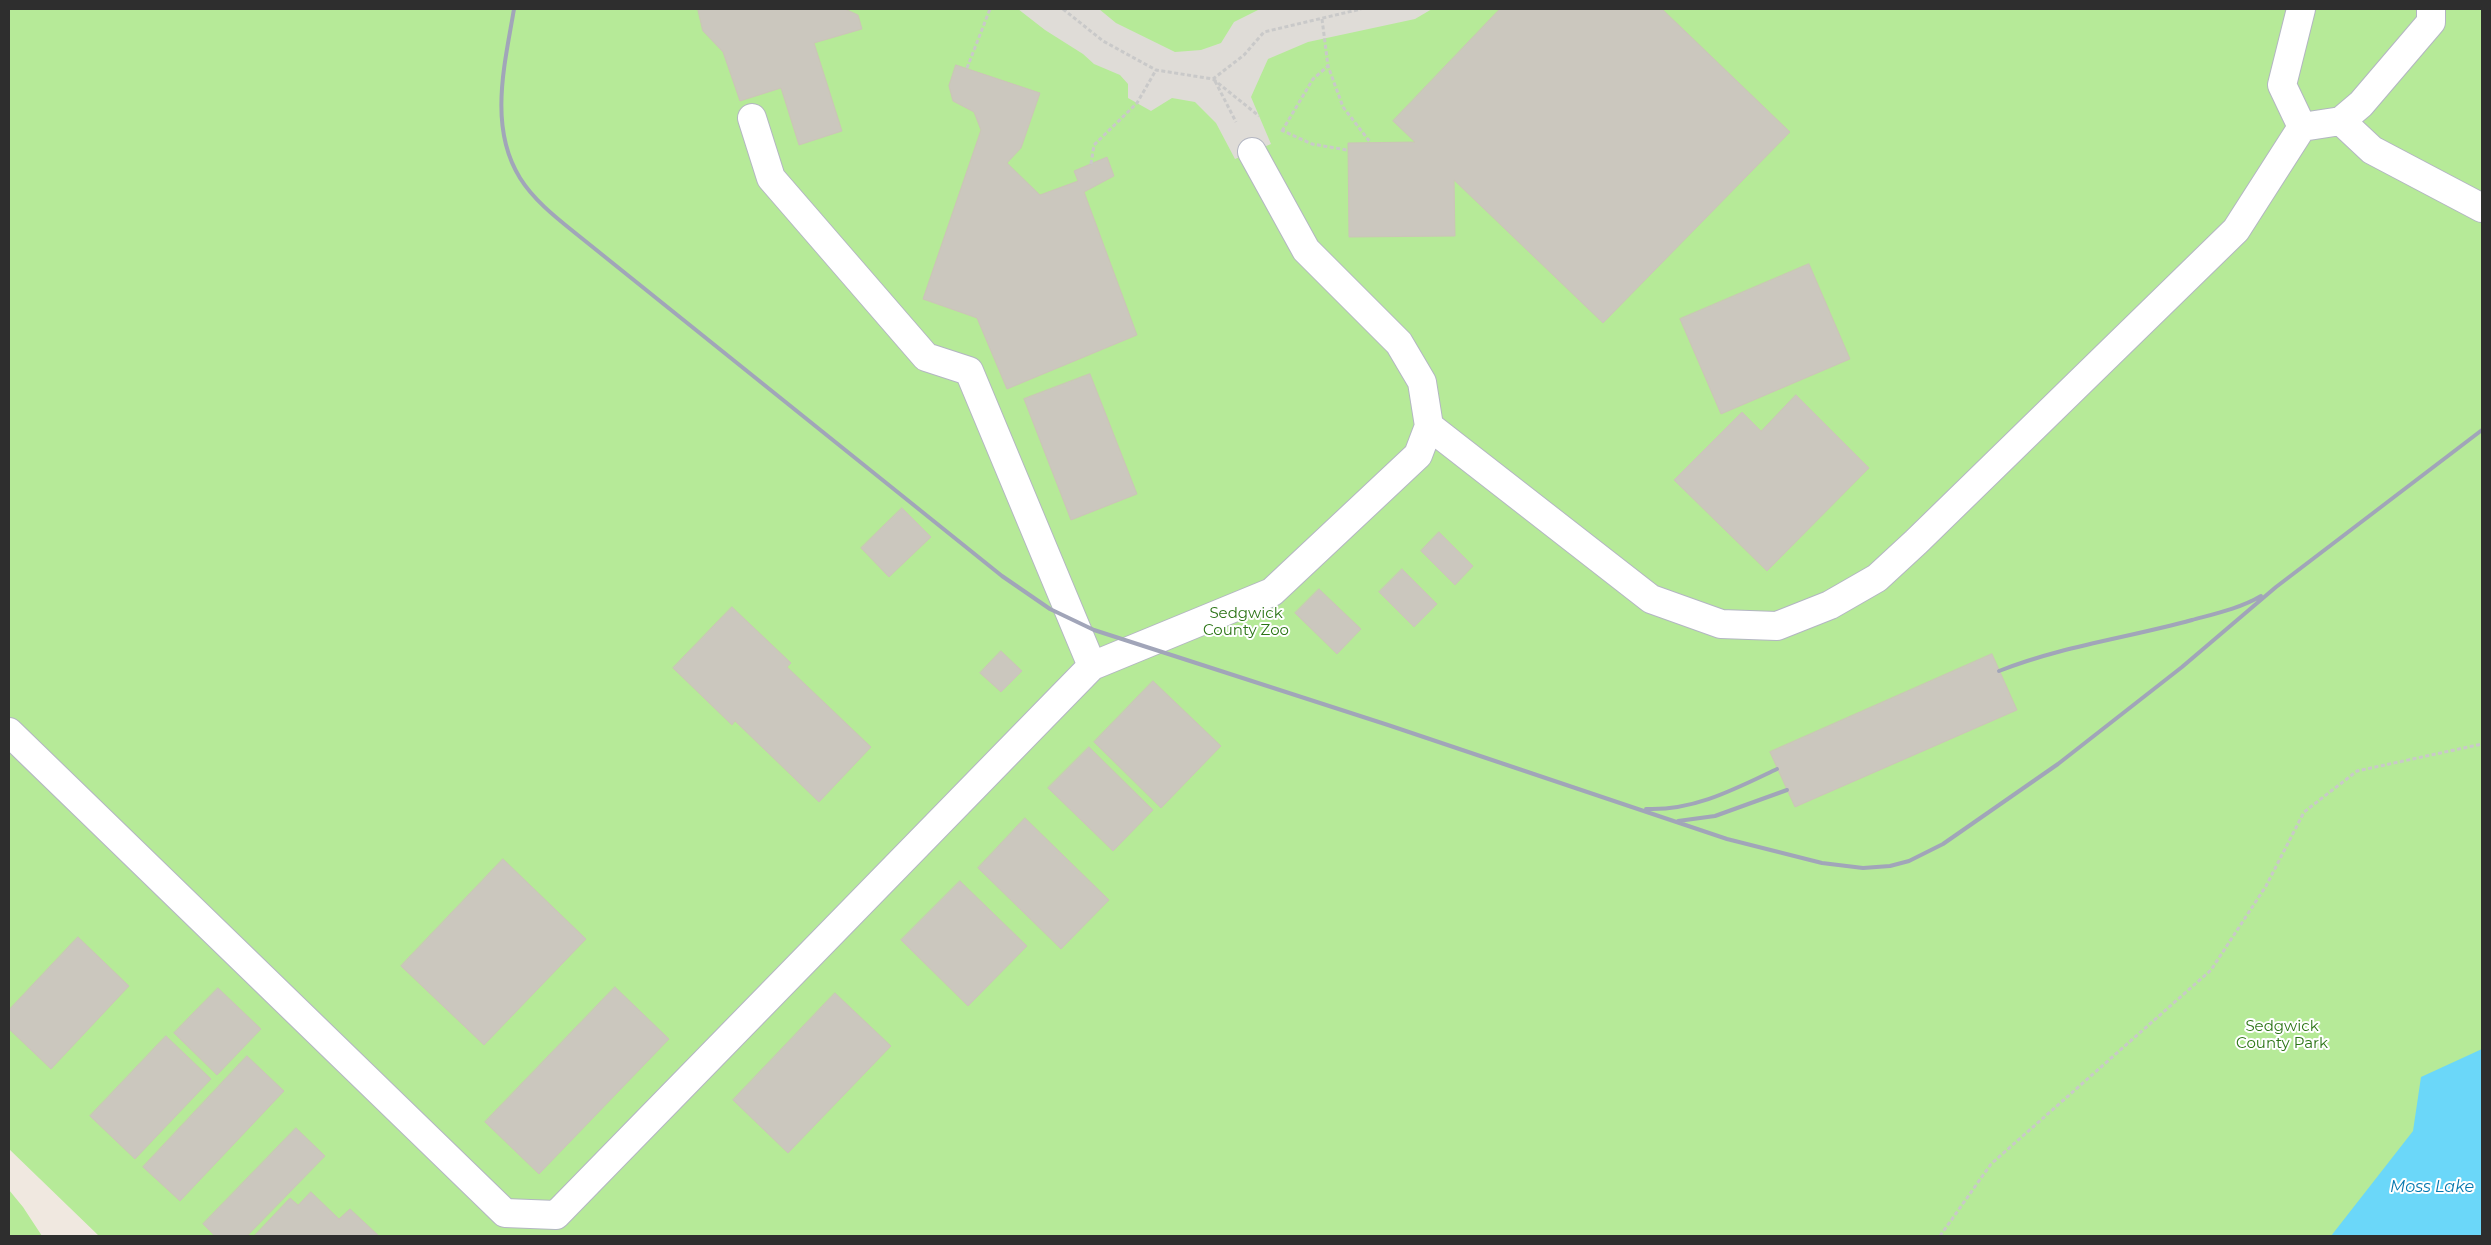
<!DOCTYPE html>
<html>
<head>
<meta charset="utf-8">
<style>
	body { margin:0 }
	#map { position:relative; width:2491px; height:1245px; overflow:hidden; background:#f0e8e0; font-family:Montserrat,sans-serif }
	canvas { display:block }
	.frame { position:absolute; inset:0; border:10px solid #2e2e2e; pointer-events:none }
</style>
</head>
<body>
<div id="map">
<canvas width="2491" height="1245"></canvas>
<div class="frame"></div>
</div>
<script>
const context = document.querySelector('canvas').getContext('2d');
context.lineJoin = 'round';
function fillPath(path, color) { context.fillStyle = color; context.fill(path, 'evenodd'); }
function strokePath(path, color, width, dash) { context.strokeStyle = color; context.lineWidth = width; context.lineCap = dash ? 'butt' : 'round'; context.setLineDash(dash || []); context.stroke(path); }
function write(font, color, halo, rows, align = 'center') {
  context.font = font + ' Montserrat,sans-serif'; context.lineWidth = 4; context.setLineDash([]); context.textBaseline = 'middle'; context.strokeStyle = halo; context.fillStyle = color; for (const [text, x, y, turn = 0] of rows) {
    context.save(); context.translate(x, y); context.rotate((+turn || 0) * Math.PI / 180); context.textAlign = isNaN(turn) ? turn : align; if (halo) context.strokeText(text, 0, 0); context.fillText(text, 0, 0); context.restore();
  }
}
fillPath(new Path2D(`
	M9,9H2482V1236H99L9,1149Z
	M9,1190L23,1207L42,1236H9Z`), '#b6ea98');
fillPath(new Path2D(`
	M1018,9H1099L1116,23L1175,52L1201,50L1221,43L1234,22L1260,9H1432L1415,19L1308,42L1268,59L1251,97L1271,144L1235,159L1216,123L1195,102L1172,98L1151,111L1128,98V84L1120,75L1094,64L1083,54L1045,30Z`), '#dfdcd7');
fillPath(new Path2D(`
	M2482,1049V1236H2331L2413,1131L2421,1077Z`), '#6bd7f9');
const building = new Path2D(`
	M698,9H845L858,15L862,29L814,43L842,131L799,145L781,88L740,101L723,52L703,31Z
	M1500,9H1662L1790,132L1603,323L1454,180L1455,236L1349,237L1348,143L1415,142L1393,121Z
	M956,65L1040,93L1021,148L1007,163L1040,195L1078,181L1074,171L1107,157L1114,176L1084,192L1137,335L1007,389L977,318L923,299L981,130L974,112L953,101L949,86Z
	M1809,264L1850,359L1721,414L1680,319Z
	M1090,374L1137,494L1071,520L1024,399Z
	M1796,395L1869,468L1767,571L1674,480L1742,412L1761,431Z
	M902,508L931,537L889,577L861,548Z
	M1439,532L1473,566L1455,585L1421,551Z
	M1402,569L1437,604L1414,627L1379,592Z
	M1319,589L1361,629L1337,654L1295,613Z
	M732,607L791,663L787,667L871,747L819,802L735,721L732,725L673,668Z
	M1001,651L1022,671L1001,692L980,673Z
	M1992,654L2017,710L1795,807L1770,752Z
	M1153,681L1221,746L1161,808L1094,742Z
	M1089,747L1153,810L1113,851L1048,788Z
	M1025,818L1109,900L1061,949L978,868Z
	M503,859L586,939L484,1045L401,966Z
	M960,881L1027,946L968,1006L901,940Z
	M78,937L129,986L51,1069L9,1029V1010Z
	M615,987L669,1039L539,1174L485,1122Z
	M218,988L261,1029L217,1075L174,1033Z
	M835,993L891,1046L788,1153L733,1100Z
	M166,1036L211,1079L135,1159L90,1116Z
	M247,1056L284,1091L180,1201L143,1167Z
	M296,1128L325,1156L247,1236H215L203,1224Z
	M311,1192L339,1219L350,1209L379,1236H254L290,1198L298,1205Z`);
fillPath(building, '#cbc7be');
strokePath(building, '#ccc5b8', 1);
const minor = new Path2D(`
	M2301,9L2282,85L2302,127
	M752,118L771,178L926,357L969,371L1092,666
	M2341,121L2372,150L2482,208
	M1429,426L1651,599L1721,624L1777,626L1830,605L1877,578L1916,542L2236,230L2302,127L2341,121L2361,104L2431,22V9
	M9,732L505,1213L556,1215L1092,666L1272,592L1418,455L1429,426L1422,382L1399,343L1306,250L1252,152`);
strokePath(minor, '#b3b6c2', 30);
strokePath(new Path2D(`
	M1063,9L1103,41L1156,70L1213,79L1244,55L1264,32L1361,9
	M1322,19L1328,66L1343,107L1370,142
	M967,68L990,9
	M1213,79L1259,116
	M1215,81L1236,122
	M1281,130L1312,144L1347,150
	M1282,131L1313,79L1328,66
	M1091,164L1094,145L1137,103L1156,70
	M1940,1236L1991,1164L2211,970L2266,886L2304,812L2357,771L2482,744`), '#c9c9c9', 3, [4, 2.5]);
strokePath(minor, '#fff', 28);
strokePath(new Path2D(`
	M514,9C505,63 488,127 520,178C533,199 554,216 574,232L1002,576L1050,609L1094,630L1388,725L1727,839L1822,863L1863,868L1890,866L1909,861L1943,844L2058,764L2182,667L2276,587L2482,430
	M1999,671C2062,646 2127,638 2192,620C2214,614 2241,608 2261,596
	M1646,809C1694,811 1735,789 1777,769
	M1678,821L1715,816L1787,790`), '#a1a5b9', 4);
write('15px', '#2b7415', '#fff', [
	["Sedgwick",1246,614],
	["County Zoo",1246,631],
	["Sedgwick",2282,1027],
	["County Park",2282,1044]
]);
write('italic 16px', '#0276ae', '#fff', [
	["Moss Lake",2432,1187]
]);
</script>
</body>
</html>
